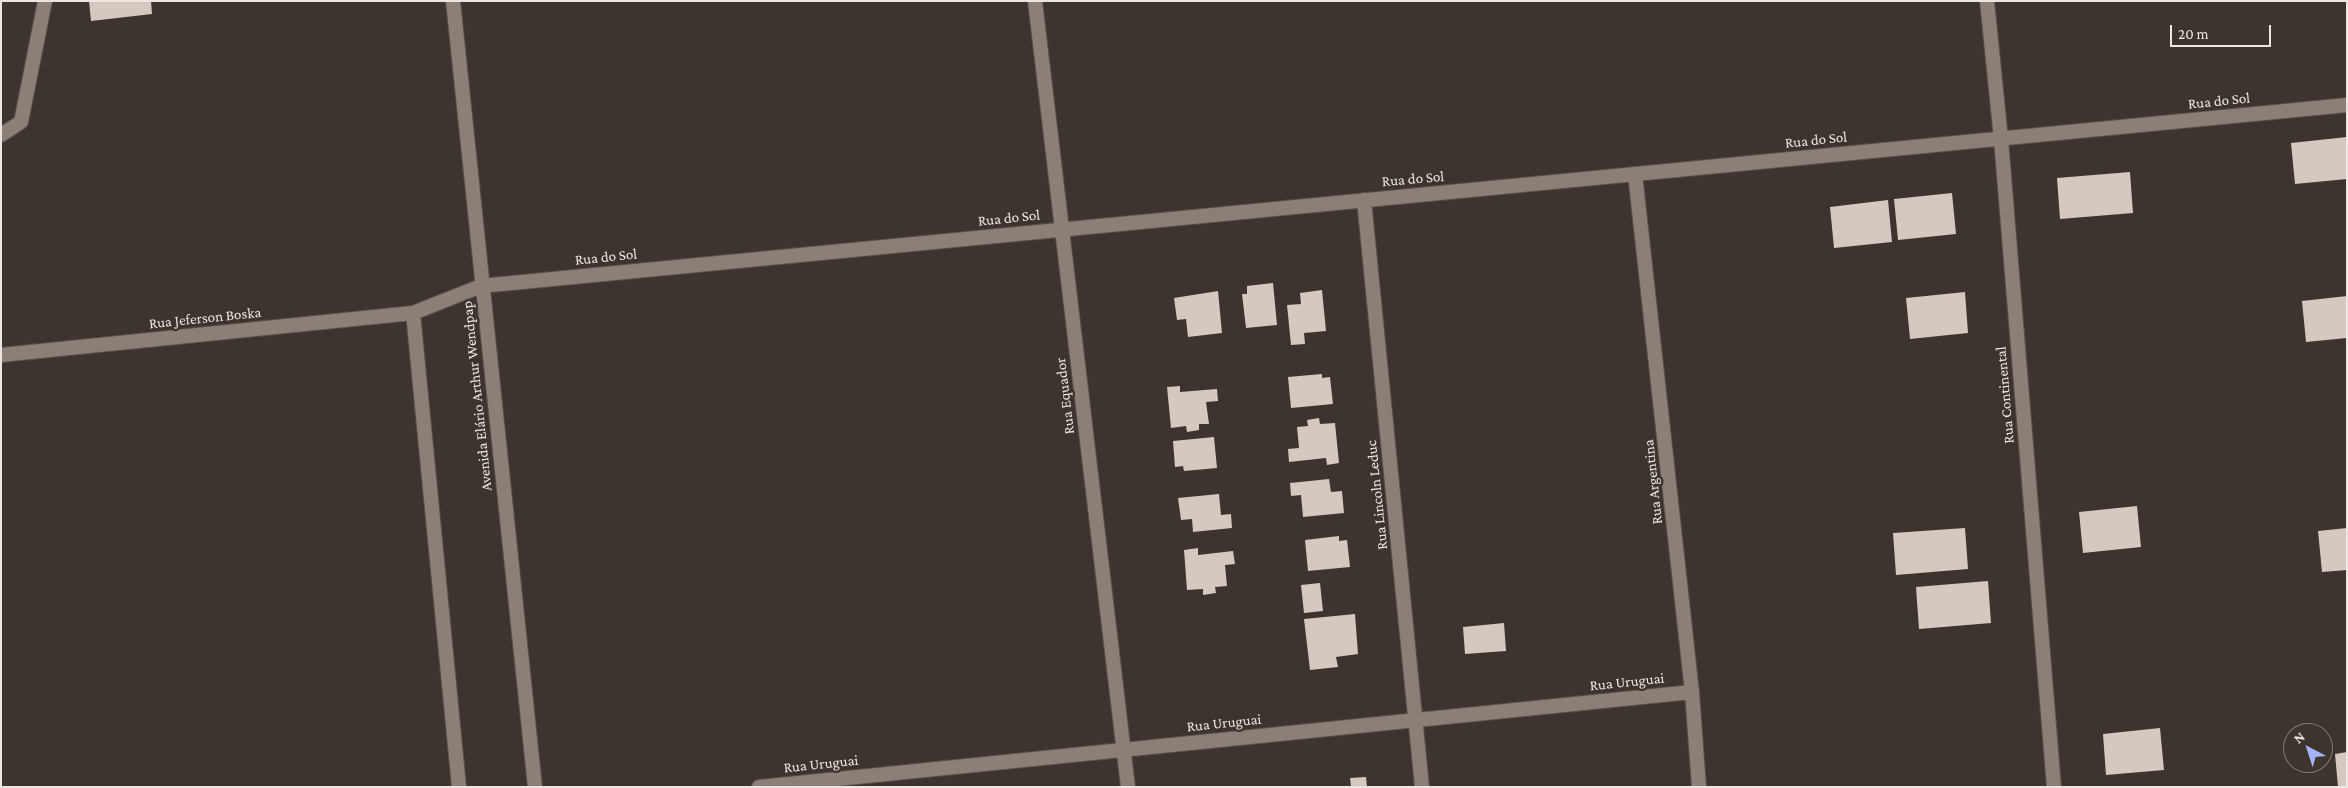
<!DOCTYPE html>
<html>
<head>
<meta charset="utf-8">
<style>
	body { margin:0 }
	#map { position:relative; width:2348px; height:788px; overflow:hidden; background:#3d342d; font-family:"Crimson Pro",serif }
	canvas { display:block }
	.frame { position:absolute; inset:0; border:2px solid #ece6e1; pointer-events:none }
	.north { position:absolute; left:2283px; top:723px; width:50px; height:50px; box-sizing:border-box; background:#3d342d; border:1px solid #837b75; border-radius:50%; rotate:320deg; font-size:14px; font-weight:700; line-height:20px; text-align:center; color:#ece6e1 }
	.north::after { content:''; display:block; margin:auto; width:18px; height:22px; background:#a4b2fc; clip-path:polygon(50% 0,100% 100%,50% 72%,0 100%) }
	.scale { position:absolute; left:2170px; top:25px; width:101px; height:22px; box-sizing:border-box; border:2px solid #ece6e1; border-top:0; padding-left:6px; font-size:15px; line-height:18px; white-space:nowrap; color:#ece6e1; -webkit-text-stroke:4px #3d342d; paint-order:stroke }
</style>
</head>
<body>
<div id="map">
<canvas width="2348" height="788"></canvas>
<div class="frame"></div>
<div class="north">N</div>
<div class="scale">20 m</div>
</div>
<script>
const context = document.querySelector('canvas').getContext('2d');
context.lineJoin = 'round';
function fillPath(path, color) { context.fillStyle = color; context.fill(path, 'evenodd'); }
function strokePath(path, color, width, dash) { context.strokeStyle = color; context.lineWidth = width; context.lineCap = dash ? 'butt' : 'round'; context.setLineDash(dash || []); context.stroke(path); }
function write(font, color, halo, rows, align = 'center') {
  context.font = font + ' "Crimson Pro",serif'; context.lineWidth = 5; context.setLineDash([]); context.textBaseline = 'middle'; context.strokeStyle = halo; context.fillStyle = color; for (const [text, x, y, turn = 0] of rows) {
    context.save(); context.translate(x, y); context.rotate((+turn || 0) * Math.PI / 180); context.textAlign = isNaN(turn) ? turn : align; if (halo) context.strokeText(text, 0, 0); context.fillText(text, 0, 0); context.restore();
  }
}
fillPath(new Path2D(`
	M89,1H151L152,14L91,21Z
	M2347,137V179L2295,184L2291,143Z
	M2130,172L2133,213L2060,219L2057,178Z
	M1952,193L1956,234L1898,240L1894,199Z
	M1888,200L1892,242L1834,248L1830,207Z
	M1273,283L1277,325L1246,328L1242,294H1247V286Z
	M1322,290L1326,331L1304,333L1305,344L1291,345L1287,305L1301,304L1300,293Z
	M1218,291L1222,333L1188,337L1186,319L1177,320L1174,298Z
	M1965,292L1968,333L1910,339L1906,298Z
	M2347,296V338L2306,342L2302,301Z
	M1322,374V378L1330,377L1333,404L1291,408L1288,377Z
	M1180,386V392L1217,389L1218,401L1206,402L1209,424H1199V430L1187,432L1186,426L1171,428L1167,387Z
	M1319,418L1320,424L1335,423L1339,463L1327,465L1326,458L1289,462L1288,449L1299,448L1297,427L1308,426L1307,420Z
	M1214,437L1217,468L1184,471L1183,466L1175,467L1173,441Z
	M1329,479L1331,492L1342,491L1344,513L1303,517L1301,495L1291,496L1290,483Z
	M1219,494L1221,515L1231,514L1232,528L1193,532L1192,519L1181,520L1178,498Z
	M2137,506L2141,547L2083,553L2079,512Z
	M1965,528L1968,569L1896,575L1893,533Z
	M2347,528V570L2322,572L2318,531Z
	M1339,536V541L1347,540L1350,567L1308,571L1305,540Z
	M1198,548V555L1233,551L1235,564L1225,565L1227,586L1215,587L1216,593L1203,595V589L1187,590L1184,550Z
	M1988,581L1991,623L1919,629L1916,587Z
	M1320,583L1323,611L1304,613L1301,585Z
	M1355,614L1358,654L1336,657L1338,667L1310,670L1304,619Z
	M1504,623L1506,651L1465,654L1463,627Z
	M2160,728L2164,770L2106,775L2103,734Z
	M2347,752V787H2338L2335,754Z
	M1366,777L1367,787H1351L1350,778Z`), '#d5c8c1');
const minor = new Path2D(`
	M453,1L535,787
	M1035,1L1128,787
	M1987,1L2001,139L2054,787
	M1,135L21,122L45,1
	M1635,174L1692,692L1699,787
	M1364,200L1422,787
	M413,313L459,787
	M1,355L413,313L481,286L2347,105
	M759,787L1692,692`);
strokePath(minor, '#58504a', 16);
strokePath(minor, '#8b7f78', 14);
write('15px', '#ece6e1', '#3d342d', [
	["Rua do Sol",2219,101,-6],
	["Rua do Sol",1816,140,-6],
	["Rua do Sol",1413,179,-5],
	["Rua do Sol",1009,218,-6],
	["Rua do Sol",606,257,-6],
	["Rua Jeferson Boska",205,318,-6],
	["Rua Continental",2005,395,-95],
	["Avenida Elário Arthur Wendpap",477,396,-96],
	["Rua Equador",1065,396,-97],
	["Rua Argentina",1653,482,-96],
	["Rua Lincoln Leduc",1377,495,-96],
	["Rua Uruguai",1627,682,-6],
	["Rua Uruguai",1224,723,-6],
	["Rua Uruguai",821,764,-6]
]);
</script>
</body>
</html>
